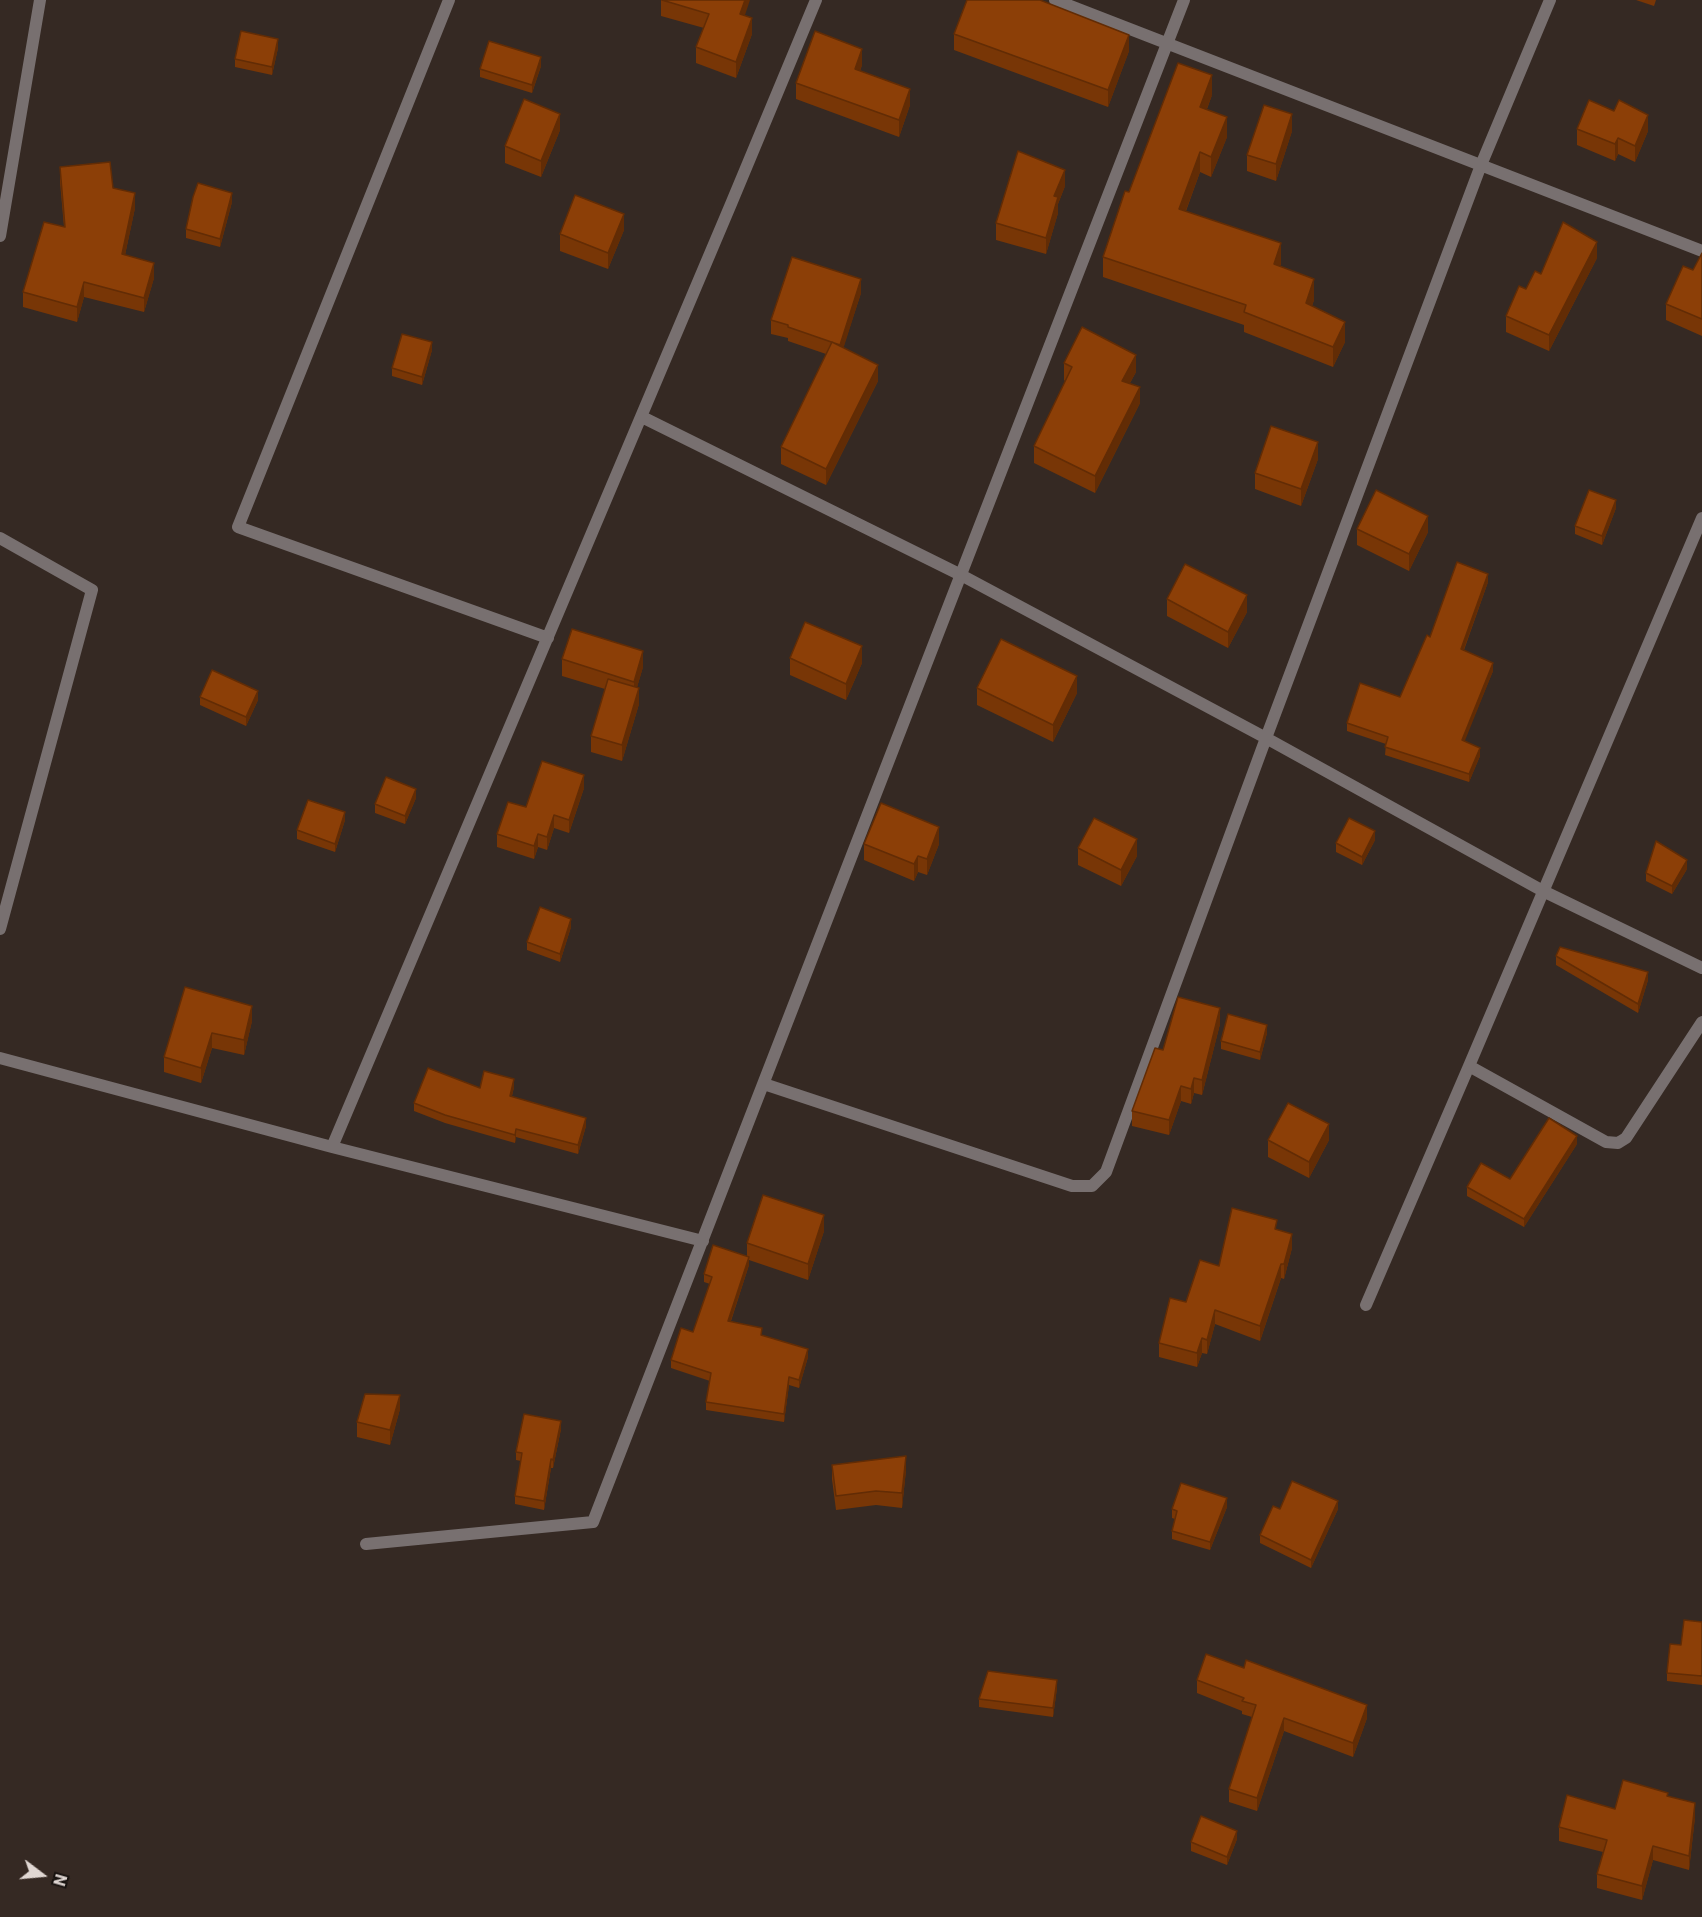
<!DOCTYPE html>
<html>
<head>
<meta charset="utf-8">
<style>
	body { margin:0 }
	#map { position:relative; width:1702px; height:1917px; overflow:hidden; background:#352923; font-family:Roboto,sans-serif }
	canvas { display:block }
	.north { position:absolute; left:12px; top:1845px; width:60px; height:60px; -webkit-text-stroke:4px #181310; paint-order:stroke; rotate:106deg; font-size:16px; font-weight:700; line-height:24px; text-align:center; color:#e0d7d3 }
	.north::after { content:''; display:block; margin:auto; width:21px; height:27px; background:#e0d7d3; clip-path:polygon(50% 0,100% 100%,50% 72%,0 100%) }
</style>
</head>
<body>
<div id="map">
<canvas width="1702" height="1917"></canvas>
<div class="north">N</div>
</div>
<script>
const context = document.querySelector('canvas').getContext('2d');
context.lineJoin = 'round';
function strokePath(path, color, width, dash) { context.strokeStyle = color; context.lineWidth = width; context.lineCap = dash ? 'butt' : 'round'; context.setLineDash(dash || []); context.stroke(path); }
function fillPath(path, color) { context.fillStyle = color; context.fill(path, 'evenodd'); }
strokePath(new Path2D(`
	M449,0L238,527L548,638
	M1055,0L1702,251
	M0,236L40,0
	M642,417L961,575L1266,738L1543,891L1702,968
	M0,538L92,590L0,929
	M0,1058L332,1147L703,1241
	M1469,1066L1606,1142L1618,1143L1626,1138L1702,1022
	M764,1084L1072,1186H1092L1106,1172L1266,738L1481,165L1550,0
	M332,1147L731,204L816,0
	M1366,1305L1469,1066L1702,518
	M366,1544L593,1522L1184,0`), '#787070', 12);
fillPath(new Path2D(`
	M661,0L745,16L752,34L736,78L696,63V47L704,28L661,16Z
	M1636,0H1656L1654,6Z
	M954,34L1129,51L1108,107L954,50Z
	M278,48L272,75L235,67V59Z
	M862,65L860,71L910,105L899,137L796,99V83Z
	M541,66L532,93L480,77V69Z
	M1212,95L1207,109L1227,137L1211,177L1200,172L1186,211L1281,264L1280,266L1314,300L1312,306L1345,342L1333,367L1244,332V325L1103,277V257L1129,192Z
	M1577,129L1648,131L1635,162L1618,154L1615,161L1577,145Z
	M560,130L541,177L505,163V146Z
	M1292,131L1276,181L1247,171V155Z
	M60,167L113,188L135,208L125,255L154,278L144,312L84,297L77,322L23,307V292L64,227L60,182Z
	M1065,186L1058,204V213L1046,254L996,240V223Z
	M232,202L220,247L186,238V229Z
	M624,230L608,269L560,251V234Z
	M1702,253V336L1666,320V304L1693,270Z
	M1597,258L1549,351L1506,332V316L1526,289L1541,274Z
	M861,293L843,348L878,381L826,485L781,464V447L826,354L788,341V338L771,334V320Z
	M432,350L422,385L392,376V368Z
	M1064,363L1136,372L1130,383L1140,403L1095,493L1034,463V446L1065,381L1064,380Z
	M1318,459L1301,506L1255,489V473Z
	M1616,508L1602,545L1575,534V526Z
	M1357,529L1428,532L1409,571L1357,545Z
	M1488,582L1464,650L1493,671L1464,741L1480,756L1469,782L1385,755L1386,744L1347,731V723L1400,697L1430,637Z
	M1167,599L1247,612L1228,648L1167,616Z
	M790,658L862,663L846,700L790,675Z
	M562,659L643,667L637,687L639,704L622,761L591,752V736L605,689L562,676Z
	M977,688L1077,693L1053,742L977,705Z
	M200,697L258,700L246,726L200,705Z
	M584,788L569,833L554,828L547,850L538,847L534,859L497,847V834L526,807Z
	M416,798L405,824L375,813V804Z
	M345,820L335,852L297,839V830Z
	M1375,840L1362,865L1336,852V843Z
	M864,844H939L927,875L918,872L914,881L864,860Z
	M1078,848L1137,856L1121,886L1078,865Z
	M1687,869L1672,894L1646,881V873Z
	M571,927L560,962L527,950V942Z
	M1556,956L1648,980L1638,1013L1556,965Z
	M185,987L252,1021L244,1055L212,1048L201,1083L164,1072V1057Z
	M1220,1024L1202,1095L1194,1093L1191,1104L1181,1101L1169,1135L1132,1126V1111L1163,1050Z
	M1267,1033L1260,1060L1221,1049V1041Z
	M514,1087L512,1096L586,1126L578,1154L516,1137L515,1143L445,1123L414,1111V1103L480,1088Z
	M1268,1140H1329L1309,1178L1268,1157Z
	M1577,1144L1524,1227L1467,1196V1187L1510,1179Z
	M1277,1230L1292,1248L1284,1279L1281,1278L1260,1341L1215,1324L1207,1354L1202,1353L1197,1367L1159,1357V1343L1186,1302L1219,1266Z
	M824,1231L808,1280L749,1260V1265L731,1321L808,1357L799,1388L789,1385L784,1422L706,1410V1402L710,1381L671,1368V1360L693,1332L710,1284L704,1282V1274L747,1256V1243Z
	M400,1409L390,1445L357,1437V1422Z
	M561,1429L553,1468H551L544,1510L515,1504V1496L521,1461L516,1460V1452Z
	M832,1465L906,1470L902,1508L876,1505L836,1510L832,1479Z
	M1227,1507L1210,1550L1172,1539V1531L1175,1519L1172,1518V1509Z
	M1280,1509H1338L1311,1568L1260,1543V1535Z
	M1702,1622V1685L1667,1681V1673L1681,1645Z
	M1197,1680L1367,1718L1353,1757L1284,1731L1257,1811L1229,1802V1789L1252,1717L1242,1714V1711L1197,1693Z
	M1057,1688L1053,1717L979,1707V1699Z
	M1668,1797L1695,1817L1689,1870L1653,1860L1642,1900L1597,1888V1874L1603,1852L1559,1841V1827L1615,1809Z
	M1237,1839L1227,1865L1191,1851V1842Z`), '#783606');
fillPath(new Path2D(`
	M745,0H750L740,30V14Z
	M752,18V34L736,78V62Z
	M1129,35V51L1108,107V90Z
	M278,39V48L272,75V67Z
	M862,49V65L855,85V69Z
	M541,57V66L532,93V85Z
	M1212,75V95L1200,127V107Z
	M910,89V105L899,137V120Z
	M560,114V130L541,177V161Z
	M1292,114V131L1276,181V164Z
	M1648,115V131L1635,162V146Z
	M1227,117V137L1211,177V157Z
	M1618,138V154L1615,161V144Z
	M1200,152V172L1179,229V209Z
	M1065,170V186L1058,204V213L1046,254V238L1054,196Z
	M135,193V208L122,269V254Z
	M232,193V202L220,247V239Z
	M624,214V230L608,269V253Z
	M1597,242V258L1549,351V335Z
	M1281,243V264L1274,284V264Z
	M154,263V278L144,312V298Z
	M861,279V293L840,359V345Z
	M1314,279V300L1306,323V303Z
	M84,282V297L77,322V307Z
	M1345,322V342L1333,367V347Z
	M432,342V350L422,385V377Z
	M1136,355V372L1122,397V381Z
	M878,365V381L826,485V469Z
	M1140,387V403L1095,493V476Z
	M1318,442V459L1301,506V489Z
	M1616,500V508L1602,545V536Z
	M1428,516V532L1409,571V554Z
	M1488,574V582L1461,657V649Z
	M1247,595V612L1228,648V632Z
	M862,646V663L846,700V684Z
	M643,651V667L634,698V682Z
	M1493,663V671L1462,748V740Z
	M1077,676V693L1053,742V725Z
	M639,688V704L622,761V745Z
	M258,691V700L246,726V717Z
	M1480,748V756L1469,782V774Z
	M584,775V788L569,833V820Z
	M416,789V798L405,824V816Z
	M345,812V820L335,852V844Z
	M554,815V828L547,850V837Z
	M939,827V844L927,875V859Z
	M1375,831V840L1362,865V857Z
	M538,834V847L534,859V846Z
	M1137,839V856L1121,886V870Z
	M918,856V872L914,881V864Z
	M1687,860V869L1672,894V886Z
	M571,919V927L560,962V954Z
	M1648,972V980L1638,1013V1004Z
	M252,1006V1021L244,1055V1040Z
	M1220,1008V1024L1202,1095V1080Z
	M1267,1025V1033L1260,1060V1052Z
	M212,1033V1048L201,1083V1068Z
	M1194,1078V1093L1191,1104V1089Z
	M514,1079V1087L510,1104V1096Z
	M1181,1086V1101L1169,1135V1120Z
	M586,1118V1126L578,1154V1145Z
	M1329,1124V1140L1309,1178V1162Z
	M516,1129V1137L515,1143V1135Z
	M1577,1136V1144L1524,1227V1219Z
	M824,1215V1231L808,1280V1264Z
	M1292,1234V1248L1284,1279V1264Z
	M749,1257V1265L728,1329V1321Z
	M1281,1264V1278L1260,1341V1326Z
	M1215,1310V1324L1207,1354V1340Z
	M1202,1338V1353L1197,1367V1353Z
	M808,1349V1357L799,1388V1380Z
	M789,1377V1385L784,1422V1414Z
	M400,1395V1409L390,1445V1430Z
	M561,1421V1429L553,1468V1460Z
	M906,1456V1470L902,1508V1493Z
	M551,1459V1468L544,1510V1501Z
	M1227,1498V1507L1210,1550V1542Z
	M1338,1501V1509L1311,1568V1560Z
	M1057,1680V1688L1053,1717V1708Z
	M1367,1705V1718L1353,1757V1743Z
	M1284,1718V1731L1257,1811V1798Z
	M1695,1803V1817L1689,1870V1856Z
	M1237,1831V1839L1227,1865V1857Z
	M1653,1846V1860L1642,1900V1886Z`), '#622c05');
const building = new Path2D(`
	M662,0H745L740,14L752,18L736,62L696,47L709,14Z
	M967,0H1040L1129,35L1108,90L954,34Z
	M241,31L278,39L272,67L235,59Z
	M815,31L862,49L855,69L910,89L899,120L796,83Z
	M489,41L541,57L532,85L480,69Z
	M1178,63L1212,75L1200,107L1227,117L1211,157L1200,152L1179,209L1281,243L1274,264L1314,279L1306,303L1345,322L1333,347L1244,312L1246,305L1103,257L1125,191L1129,192Z
	M524,99L560,114L541,161L505,146Z
	M1589,100L1614,111L1619,100L1648,115L1635,146L1618,138L1615,144L1577,129Z
	M1264,105L1292,114L1276,164L1247,155Z
	M1018,151L1065,170L1054,196L1058,197L1046,238L996,223Z
	M110,162L113,188L135,193L122,254L154,263L144,298L84,282L77,307L23,292L44,222L65,227L60,167Z
	M198,183L232,193L220,239L186,229L193,197Z
	M575,195L624,214L608,253L560,234Z
	M1563,222L1597,242L1549,335L1506,316L1519,286L1526,289L1535,271L1541,274Z
	M1702,253V319L1666,304L1683,266L1693,270Z
	M792,257L861,279L840,345L788,327V325L771,320Z
	M1082,327L1136,355L1122,381L1140,387L1095,476L1034,446L1072,367L1064,363Z
	M402,334L432,342L422,377L392,368Z
	M832,342L878,365L826,469L781,447Z
	M1271,426L1318,442L1301,489L1255,473Z
	M1376,490L1428,516L1409,554L1357,529Z
	M1589,490L1616,500L1602,536L1575,526Z
	M1457,562L1488,574L1461,649L1493,663L1462,740L1480,748L1469,774L1385,747L1388,737L1347,723L1360,683L1400,697L1427,635L1430,637Z
	M1185,564L1247,595L1228,632L1167,599Z
	M805,622L862,646L846,684L790,658Z
	M572,629L643,651L634,682L562,659Z
	M1001,639L1077,676L1053,725L977,688Z
	M212,670L258,691L246,717L200,697Z
	M608,679L639,688L622,745L591,736Z
	M542,761L584,775L569,820L554,815L547,837L538,834L534,846L497,834L508,802L526,807Z
	M386,777L416,789L405,816L375,804Z
	M308,800L345,812L335,844L297,830Z
	M881,803L939,827L927,859L918,856L914,864L864,844Z
	M1094,818L1137,839L1121,870L1078,848Z
	M1349,818L1375,831L1362,857L1336,843Z
	M1656,841L1687,860L1672,886L1646,873Z
	M540,907L571,919L560,954L527,942Z
	M1560,947L1648,972L1638,1004L1556,956Z
	M185,987L252,1006L244,1040L212,1033L201,1068L164,1057Z
	M1178,997L1220,1008L1202,1080L1194,1078L1191,1089L1181,1086L1169,1120L1132,1111L1155,1048L1163,1050Z
	M1228,1014L1267,1025L1260,1052L1221,1041Z
	M428,1068L480,1088L484,1071L514,1079L510,1096L586,1118L578,1145L516,1129L515,1135L445,1115L414,1103Z
	M1288,1103L1329,1124L1309,1162L1268,1140Z
	M1549,1118L1577,1136L1524,1219L1467,1187L1481,1163L1510,1179Z
	M763,1195L824,1215L808,1264L747,1243Z
	M1232,1208L1277,1220L1275,1229L1292,1234L1284,1264H1281L1260,1326L1215,1310L1207,1340L1202,1338L1197,1353L1159,1343L1170,1298L1186,1302L1200,1260L1219,1266Z
	M713,1245L749,1257L728,1321L762,1328L761,1335L808,1349L799,1380L789,1377L784,1414L706,1402L711,1373L671,1360L681,1328L693,1332L712,1277L704,1274Z
	M365,1394L400,1395L390,1430L357,1422Z
	M524,1414L561,1421L553,1460L551,1459L544,1501L515,1496L522,1453L516,1452Z
	M906,1456L902,1493L876,1491L836,1496L832,1465Z
	M1292,1481L1338,1501L1311,1560L1260,1535L1273,1506L1280,1509Z
	M1181,1483L1227,1498L1210,1542L1172,1531L1177,1511L1172,1509Z
	M1684,1620L1702,1622V1676L1667,1673L1670,1644L1681,1645Z
	M1206,1654L1244,1668L1246,1660L1367,1705L1353,1743L1284,1718L1257,1798L1229,1789L1256,1705L1242,1701L1244,1698L1197,1680Z
	M988,1671L1057,1680L1053,1708L979,1699Z
	M1623,1780L1668,1793L1667,1796L1695,1803L1689,1856L1653,1846L1642,1886L1597,1874L1607,1840L1559,1827L1567,1795L1615,1809Z
	M1201,1816L1237,1831L1227,1857L1191,1842Z`);
fillPath(building, '#8c3f07');
strokePath(building, '#622c05', 1.5);
</script>
</body>
</html>
